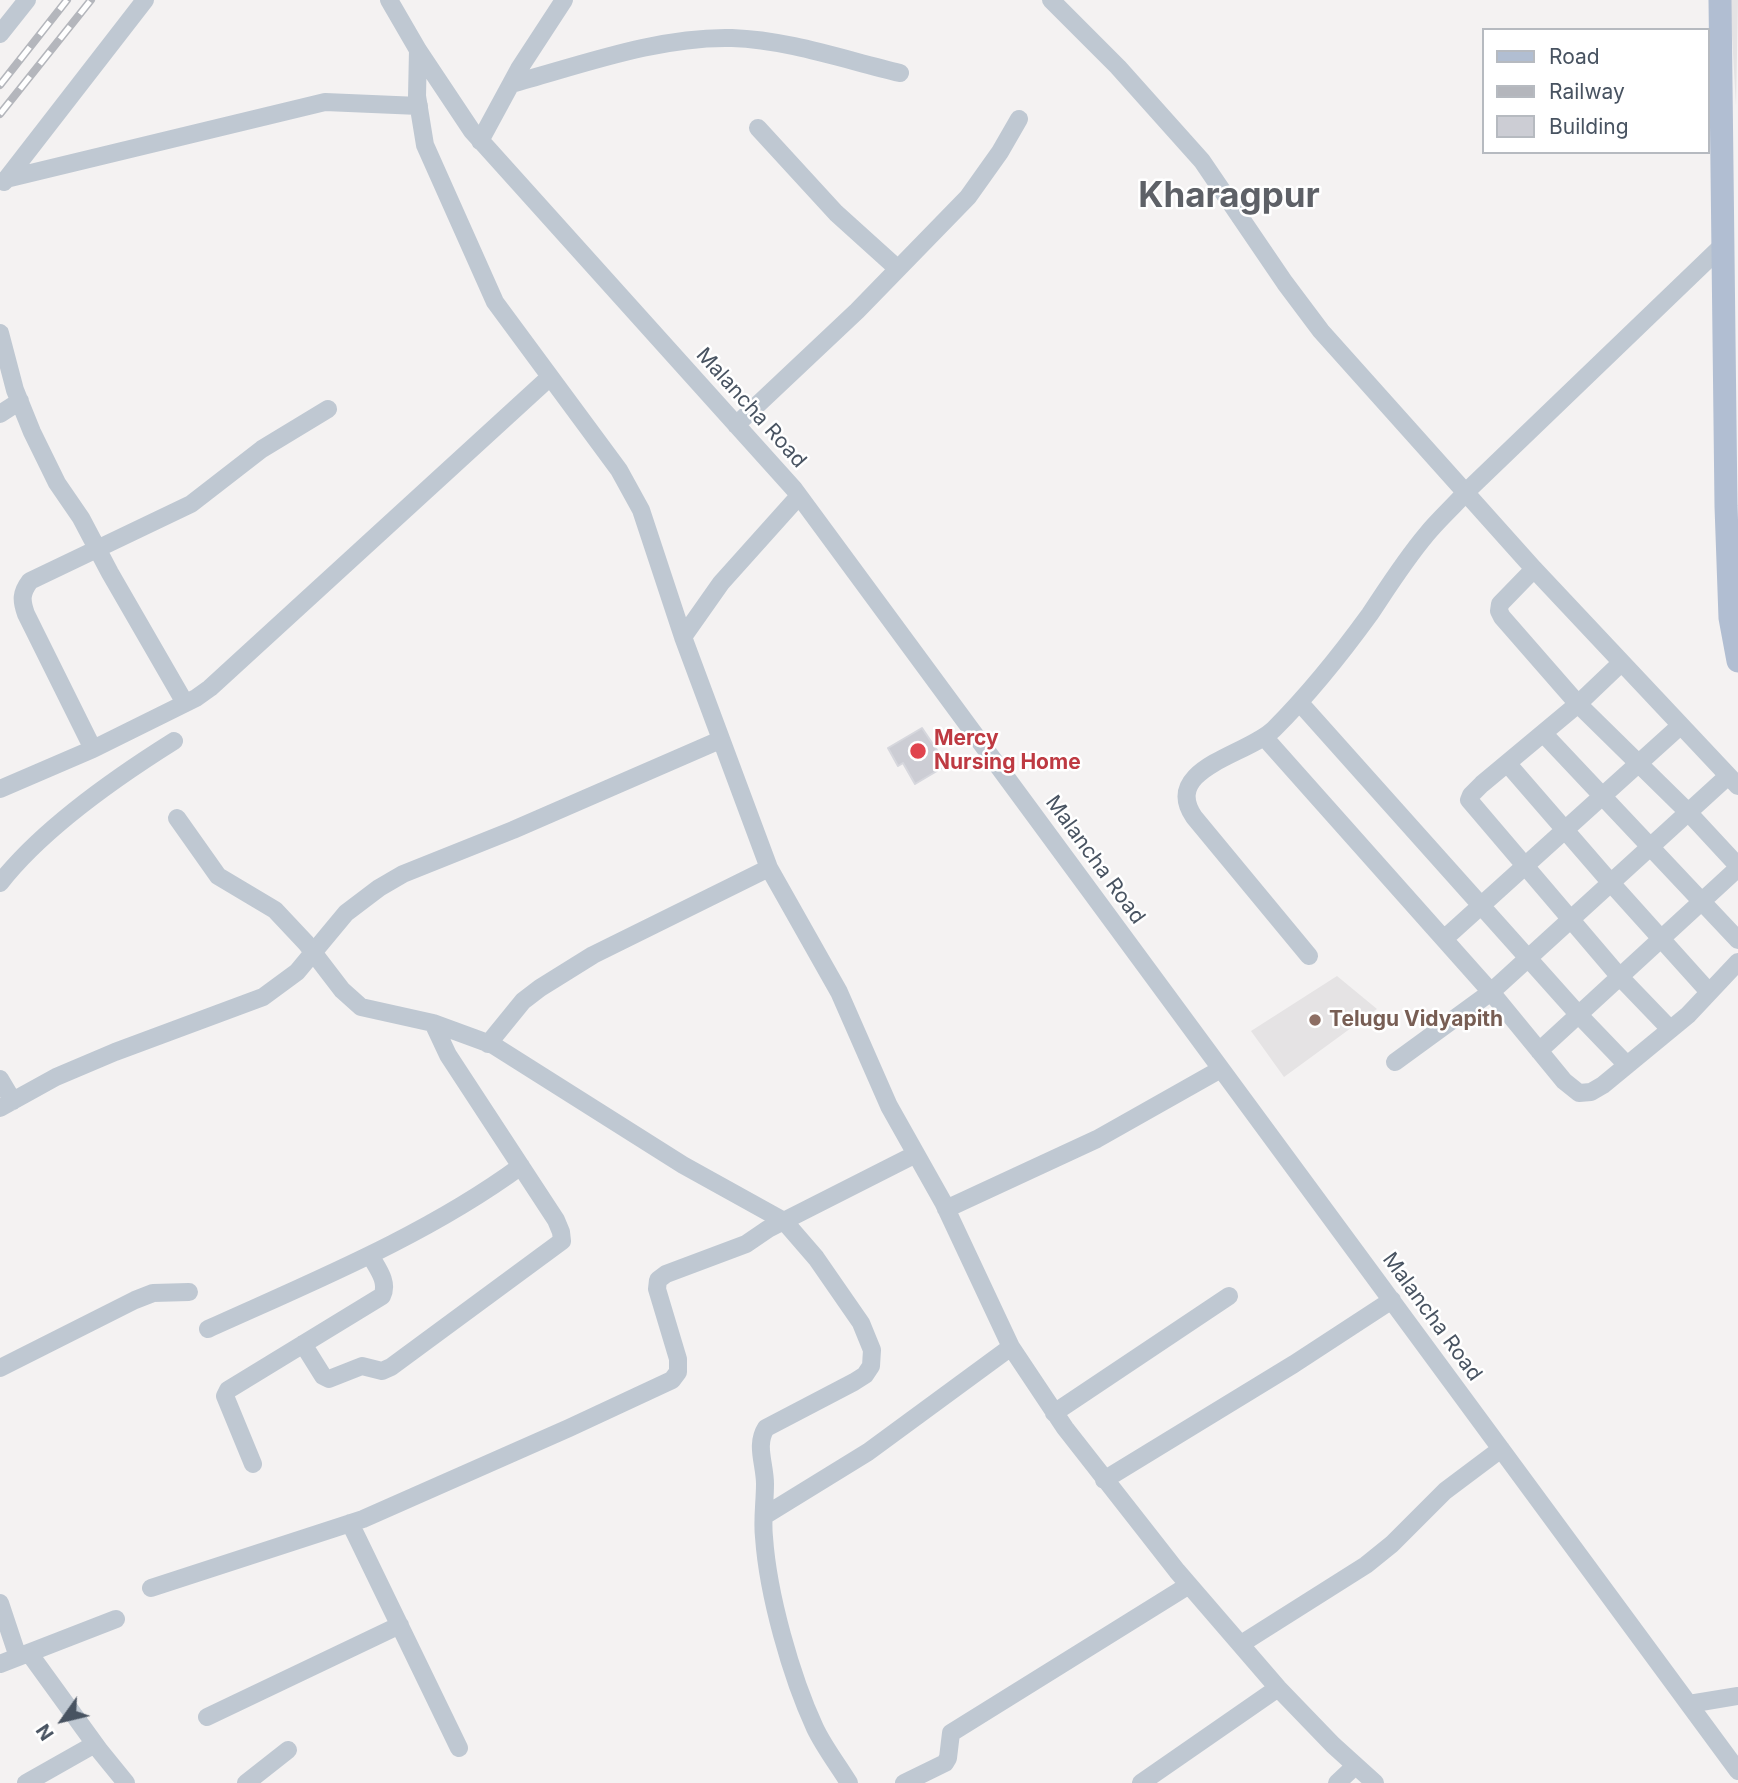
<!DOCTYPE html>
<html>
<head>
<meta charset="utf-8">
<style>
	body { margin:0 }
	#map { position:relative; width:1738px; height:1783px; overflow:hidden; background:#f4f2f2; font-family:Inter,sans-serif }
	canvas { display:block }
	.legend { position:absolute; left:1482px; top:28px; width:228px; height:126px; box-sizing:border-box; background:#fff; border:2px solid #b6bac0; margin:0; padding:9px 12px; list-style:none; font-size:21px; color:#485361 }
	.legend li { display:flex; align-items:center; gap:14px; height:35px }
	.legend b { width:35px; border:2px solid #b6bac0 }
	.north { position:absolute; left:28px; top:1685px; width:70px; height:70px; -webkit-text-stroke:5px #fff; paint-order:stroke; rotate:236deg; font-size:19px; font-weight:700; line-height:28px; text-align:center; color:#485361 }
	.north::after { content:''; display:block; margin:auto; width:24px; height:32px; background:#485361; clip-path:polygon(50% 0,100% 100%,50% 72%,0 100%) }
</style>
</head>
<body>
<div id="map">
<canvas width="1738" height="1783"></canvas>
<ul class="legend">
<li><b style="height:9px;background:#b1bed2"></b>Road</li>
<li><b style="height:9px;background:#b4b6bc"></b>Railway</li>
<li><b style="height:19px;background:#cccdd4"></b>Building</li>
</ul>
<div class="north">N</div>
</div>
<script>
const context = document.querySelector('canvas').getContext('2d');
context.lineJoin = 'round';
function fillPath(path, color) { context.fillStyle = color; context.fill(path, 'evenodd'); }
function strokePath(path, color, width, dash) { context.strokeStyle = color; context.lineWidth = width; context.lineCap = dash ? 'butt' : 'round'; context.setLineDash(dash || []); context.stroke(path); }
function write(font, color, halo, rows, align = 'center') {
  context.font = font + ' Inter,sans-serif'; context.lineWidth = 5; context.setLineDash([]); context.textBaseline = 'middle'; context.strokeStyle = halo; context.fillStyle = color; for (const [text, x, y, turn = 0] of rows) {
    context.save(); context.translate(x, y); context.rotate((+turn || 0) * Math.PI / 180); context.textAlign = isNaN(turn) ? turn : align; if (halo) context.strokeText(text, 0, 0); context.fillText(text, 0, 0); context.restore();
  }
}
fillPath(new Path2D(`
	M1730,0H1738L1736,106Z
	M1337,976L1377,1009L1284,1077L1251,1031Z`), '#e5e3e4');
const building = new Path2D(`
	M922,728L947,765L915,784L903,763L898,766L888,748Z`);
fillPath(building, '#cccdd4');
strokePath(building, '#d6d7dd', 2);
strokePath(new Path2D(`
	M389,0L418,50L472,131L794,489L1738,1771
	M1051,0L1118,67L1202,161L1285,283L1321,331L1534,569L1738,786
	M0,34L27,0
	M418,50L417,96L425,145L495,302L619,470L641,510L683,637L769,868L839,992L889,1106L943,1202L1011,1347L1065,1428L1177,1571L1278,1688L1333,1745L1375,1783
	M511,84C581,65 659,36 732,38C789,40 845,60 900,73
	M758,128L836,213L898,269
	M480,141L519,69L564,0
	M6,179L325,102L419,106
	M4,182L145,0
	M0,333L15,390L32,432L57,483L81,518L110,573L185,703
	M0,414L20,401
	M736,425L857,311L968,197L1000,152L1019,119
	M1534,569L1500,604L1499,611L1502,617L1578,704L1688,812L1738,866
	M683,637L721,583L799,496
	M1621,663L1578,704L1482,784L1471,795L1469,800L1619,976L1670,1029
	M1300,703L1578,1014L1627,1065
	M1543,733L1738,940
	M1265,738L1491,992L1564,1081L1579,1093L1591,1092L1603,1085L1688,1015L1738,962
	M93,749L26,614C21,600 21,593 30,581L191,504L262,449L328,409
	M1507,763L1611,883L1709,992
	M0,789L93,749L196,698L210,688L550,377
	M177,818L218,876L275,910L306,943L342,990L361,1007L433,1023L493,1045L683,1165L784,1221L816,1258L861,1323L872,1350L871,1366L865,1375L854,1382L766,1428C755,1445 765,1464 765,1484C765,1502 762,1520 764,1537C768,1595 791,1676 815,1728C824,1747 838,1765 849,1783
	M0,883C43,828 115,778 174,741
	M1444,939L1680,726
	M1309,956L1194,817C1161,768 1248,755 1274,729C1309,694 1341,654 1370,614C1388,587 1405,560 1426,535C1438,520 1453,507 1466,492L1723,245
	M488,1044L523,1001L540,988L593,955L769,868
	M1539,1051L1738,868
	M1395,1062L1491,992L1728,776
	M0,1079L13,1101
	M0,1108L56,1077L115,1052L263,997L297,972L346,913L379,888L403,874L513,830L720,740
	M946,1209L1097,1139L1221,1069
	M208,1329C314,1281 427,1235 521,1166
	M303,1344L323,1376L329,1379L362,1366L382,1371L391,1367L562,1241L561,1232L556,1220L448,1055L433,1023
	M0,1368L135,1300L153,1293L189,1292
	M1054,1413L1229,1296
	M253,1464L225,1396L228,1390L382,1296C389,1282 377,1268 370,1255
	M1104,1480L1294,1364L1392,1300
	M764,1516L868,1452L1011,1347
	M350,1523L459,1748
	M151,1588L363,1519L569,1428L672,1380L678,1372V1359L657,1289L658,1280L666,1274L746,1244L768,1229L916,1154
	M0,1603L18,1657
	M1241,1644L1366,1565L1392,1544L1445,1491L1501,1449
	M29,1653L100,1751L126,1783
	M0,1664L116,1619
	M1689,1704L1738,1696
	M207,1717L400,1625
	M26,1783L95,1744
	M246,1783L288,1750
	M904,1783L945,1763L948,1758L951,1733L1189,1585
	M1141,1783L1278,1688
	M1337,1783L1355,1766`), '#bfc8d2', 18);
strokePath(new Path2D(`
	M1720,0L1726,506L1730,618L1738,661`), '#b1bed2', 23);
const rail = new Path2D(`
	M0,85L67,0
	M0,114L91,0`);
strokePath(rail, '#b4b6bc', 8);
strokePath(rail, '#fff', 5, [16]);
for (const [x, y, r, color] of [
	[918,751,9,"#e0444e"],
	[1315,1020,7,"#8d6e63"]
]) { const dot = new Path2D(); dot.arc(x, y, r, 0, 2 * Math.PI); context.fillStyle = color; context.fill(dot); strokePath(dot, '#fff', 2.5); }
write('21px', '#485361', '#fff', [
	["Malancha Road",751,408,48],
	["Malancha Road",1095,860,54],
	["Malancha Road",1432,1317,54]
]);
write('bold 21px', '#be3a42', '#fff', [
	["Mercy",934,739],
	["Nursing Home",934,763]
], 'left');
write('bold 21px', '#785e54', '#fff', [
	["Telugu Vidyapith",1329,1020]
], 'left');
write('bold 35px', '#5e6167', '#fff', [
	["Kharagpur",1229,196]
]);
</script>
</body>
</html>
